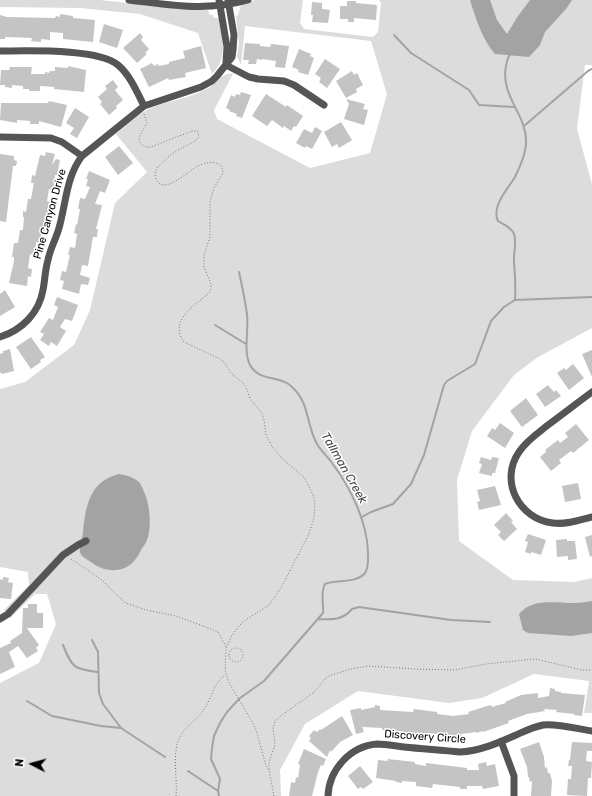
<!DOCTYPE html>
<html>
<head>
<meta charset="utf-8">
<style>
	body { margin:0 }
	#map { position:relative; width:592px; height:796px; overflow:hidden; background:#fff; font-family:Rubik,sans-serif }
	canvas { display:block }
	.north { position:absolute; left:12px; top:744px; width:40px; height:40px; -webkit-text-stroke:3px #fff; paint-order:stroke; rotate:276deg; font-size:11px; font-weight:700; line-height:16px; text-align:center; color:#000 }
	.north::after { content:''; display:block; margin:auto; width:14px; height:18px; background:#000; clip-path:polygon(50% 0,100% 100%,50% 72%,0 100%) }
</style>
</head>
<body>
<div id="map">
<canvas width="592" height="796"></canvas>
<div class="north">N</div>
</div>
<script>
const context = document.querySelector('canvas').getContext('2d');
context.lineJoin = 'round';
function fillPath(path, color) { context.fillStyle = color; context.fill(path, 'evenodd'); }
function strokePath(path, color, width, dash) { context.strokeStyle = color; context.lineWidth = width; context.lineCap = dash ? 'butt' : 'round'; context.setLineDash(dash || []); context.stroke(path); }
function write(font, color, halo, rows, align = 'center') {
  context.font = font + ' Rubik,sans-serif'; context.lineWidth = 3; context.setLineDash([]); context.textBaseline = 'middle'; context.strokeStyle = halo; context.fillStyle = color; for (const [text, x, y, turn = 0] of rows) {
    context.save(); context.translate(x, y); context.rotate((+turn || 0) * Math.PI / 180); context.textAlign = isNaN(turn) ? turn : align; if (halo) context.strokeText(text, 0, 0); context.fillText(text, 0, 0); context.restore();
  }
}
fillPath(new Path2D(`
	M0,0H100L184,9L208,10L210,15H213L214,18H219C222,39 229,57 212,74L198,33L140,14L80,8L0,7Z
	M255,0H303L300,23L304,29L373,37L378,32L381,3L379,0H592V65H585L577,129L592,184V328L538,357L514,375L472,431L457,480L459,541L513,580L574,582L592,578V713H584L589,681L534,674L482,698L449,703L358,691L305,724L280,770L281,796H0V683L39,663L56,624L47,594H35L10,618L9,614L4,610L29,585L28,572L0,567V389L25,382L74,345L90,310L115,203L147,172L116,134C128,124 139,112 154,107C172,100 194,97 210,87C217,83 224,71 233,74L214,110L217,119L310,168L370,153L387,94L371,41L245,26L241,65L237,57L239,43L236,16L238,15L241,5Z`), '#dcdcdc');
fillPath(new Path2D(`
	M470,0H490L497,20L507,34L518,16L530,0H572L566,9L545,32L540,45L529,57L495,54C482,39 476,19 470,0Z
	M119,474C126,475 133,477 139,482C141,484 143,489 144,492C150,504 152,527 147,540C146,543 143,547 141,550C139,554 137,558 134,561C123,574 103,572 91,562C87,559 81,557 80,552C79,546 83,537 83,531C86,505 90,481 119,474Z
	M592,601V633L571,636L528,633L523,630L519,614C532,598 554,603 573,603C579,603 586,602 592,601Z`), '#a3a3a3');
strokePath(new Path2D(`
	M394,35L411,53L469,90L479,105L514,107
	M524,126L588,71L592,69
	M515,300L592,297
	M215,325L246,344
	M362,517L371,512L393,504L411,484L424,455L444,385L447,381L475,364L491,321L504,307L515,300C516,287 515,275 514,262C513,253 518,240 513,232C510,227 503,224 498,221C491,206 508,189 515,177C520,166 526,154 526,142C527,115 500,96 506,66C507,62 507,58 510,55
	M318,619C332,620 343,620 352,609L359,607L451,620L490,622
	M92,640L98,652L99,693L103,704L121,728L165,757
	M63,645C72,667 73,669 97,672
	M27,701L52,716L101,726L121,728
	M188,771L218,791
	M219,796L218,791L220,779L211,759L212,748L214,736L220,723L227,712L240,698L264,681L323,613C324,604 320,593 325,584C336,579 356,584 365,573C369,567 368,559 368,552C367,522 351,488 332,463C328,457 321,451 317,444C306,425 310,403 292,387C281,375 259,382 250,365C243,352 249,329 247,314C245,300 242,286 239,272`), '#a3a3a3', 2);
fillPath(new Path2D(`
	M347,1H356V3L377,5L376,20L354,18V22H348V19H340V6H347Z
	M312,2L322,3V9L330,10L328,23L312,22L313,15H311Z
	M60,14L73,16V18L95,20L93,42L63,39V33L50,32V40L41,39V42L31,41L32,38L5,37V39H0V15L7,17L55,18L56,16L60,17Z
	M104,24L123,30L117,48L99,42Z
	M140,33L143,37L141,40L149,49L145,53L147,54L137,63L123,48Z
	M245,43L260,44V46L270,47L271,44L289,46L285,68L275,67L276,61L262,59V60L257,59L256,64H248L249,60H243Z
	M201,46L206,68L185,73L186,77L169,80L168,78L149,87L140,69L152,63L154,66L158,64L159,66L169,64V62L185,58L183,51Z
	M299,49L311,54L310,56L314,58L308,75L298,72L299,70L292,67Z
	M325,59L340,69L327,88L319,82L321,78L315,74Z
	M68,66L86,70L84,92L54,89V87L40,86V91H29V89H23V86L12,85V88L5,87V85H0L1,70H9L10,67H32L31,74H45V72L49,73L50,71H55V67L68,68Z
	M352,71L354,75L357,73L363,85L356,89L357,92L346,98L336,81Z
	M113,80L118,87L115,90L123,100L116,106L117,108L109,115L100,104L102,102L98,97L107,89L105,86Z
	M241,92L251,95L242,118L236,116L237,114L229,111L230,110L226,108L231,95L235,97L236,94L240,95Z
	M266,94L286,107L287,105L303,116L296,127L294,126L291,131L284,126L283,128L272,120L267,126L252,116Z
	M346,99L365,104L363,109L368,110L364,125L344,119L349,104Z
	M49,101L67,105L61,127L39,121V124H30V121L17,120V123L0,120L1,103H48Z
	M75,108L89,117L77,138L70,134L74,128L66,123Z
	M341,122L352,140L339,148L337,144L332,147L324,132Z
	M315,127L322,131L312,149L306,146L305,148L296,143L304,129L312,133Z
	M119,146L133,163L118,175L105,157Z
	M46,152L55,154L52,165L56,159L60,160L57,175H55L53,190L49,189L47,201L50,202L44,235L41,234L40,243L36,242L35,255L30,254L28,268L32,269L31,277L28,276L27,286L9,283L14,261V257H12L14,243H18L20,230H23L24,217H23V211L26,212L28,199H31L34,183H31L32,175L35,176L40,155L45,156Z
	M0,154L14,156V160L17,161L16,166H13L6,222L0,221Z
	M89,171L110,180L105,193L100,191L95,204L102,205L96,229H98L97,237H93L88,266L82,265L80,275L90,278L88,285L81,284L79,294L62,289L64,281L60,280L62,271L66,272L70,255H68L70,247L75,248L77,234L74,233L76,224L77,225L80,209H78L80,198L85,199L90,187L86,186L88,179H86Z
	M5,290L15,307L0,316V294Z
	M57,297L78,305L72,321L65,319L60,327L66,331L57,346L51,342L49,346L40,340L44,334L40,332L49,318L53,320L58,307L54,305Z
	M31,337L45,357L40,360L41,362L31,369L16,347Z
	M10,349L14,371L2,374L0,372V354L3,353V351Z
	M592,350V377L582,354Z
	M573,364L584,378L569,390L557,373L564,368L566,370Z
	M548,385L554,392L556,390L561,396L545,407L536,394Z
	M526,398L538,415L522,427L510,411Z
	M500,423L514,433L505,448L487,436L492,428L495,430Z
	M576,424L589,440L573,453L571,451L559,460L561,463L551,471L540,457L546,452L545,450L558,440L560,443L568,437L565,433Z
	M481,457L491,460L492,457L499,458L495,473H492V476L479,473L482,464L479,463Z
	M578,483L581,499L565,502L562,486Z
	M495,486L501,505L479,510L477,502L480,501L477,490Z
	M506,513L513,521L511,522L517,529L504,541L498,535L501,532L494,525Z
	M528,534L546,540L541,555L531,552V554L525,552L528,542L525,541Z
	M592,535V556L590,557L585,537Z
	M567,539V541H575L577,559L568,560V556L557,557L556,540Z
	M3,577L9,578L8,582L13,583L11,599L0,598V579L3,580Z
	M28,604H37V613H43V628H27L39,645L36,648L38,651L27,658L18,646L9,652L15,667L0,674V648L11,643L10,641L22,633L23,608H28Z
	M550,688L555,689V691L561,692V693L585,695L582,716L574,715V714L556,712L557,710L544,709L545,711L527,714L508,721L509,723L483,732V731L476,733V732L461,734L462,738H455L438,736V734L427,733V735L401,732V731L382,730V728L362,727L364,732L356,734L350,710L361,708V710L375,707V705L380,706V710L413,712L414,709L437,712V714L453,716L469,714L468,712L484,707L491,705L492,707L506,703L505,702L521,695L538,693V698L549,696Z
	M342,716L353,735L340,742L331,752L330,750L327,757L309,741L311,738L309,736L314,730L317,732L320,729L321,730Z
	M539,742L544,757L545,768L547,767L548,773H550L552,781L551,796H531L532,781L530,782L529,777H528L527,767L520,749Z
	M572,742L592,743V751H587L586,761L592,762L591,778H588L587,796L567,795L568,779H571L572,766H568L569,760H570Z
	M304,749L326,759L323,766L321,765L318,772L312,796H289L291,782L295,783L296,777L298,778L300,765L298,764Z
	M388,759L415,762V764L426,766V763L467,768V770H479L478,764L486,762L487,766L495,764L499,786L483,789L482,786H467V789H460V787L433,784L432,788L416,786V782L402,781V783L396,782V781L376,778L378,760L387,761Z
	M360,766L373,782L363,789L361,787L358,789L348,776Z`), '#c4c4c4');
strokePath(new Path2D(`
	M144,114L147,123L140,135L139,140C141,145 145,148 151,147L192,131H196L198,132L199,137L195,141C185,147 172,152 164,161C161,164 156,168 155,173C155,176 156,180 158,182C167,193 189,170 198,166C204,163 212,161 219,164L222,167L223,173L214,188L210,202V237L204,255V267L211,284V289L209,293C195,305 168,321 184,342L220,359L224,362L231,373L243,383L246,387L250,399L262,413L264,420L266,435L273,448L284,460L304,477L313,495L315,503L314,518L309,534L281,588L269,605L244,621L239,626L231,637L226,649L225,669L228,681L254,725L257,733L266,766L269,770
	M71,559L102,580L119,597L126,603L146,610L176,616L211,629L219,633L226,647
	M229 655a7 7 0 1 1 14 0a7 7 0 1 1-14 0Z
	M176,796C178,776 170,749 183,732C190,723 200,717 206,706C212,696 215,682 225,675
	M274,796L269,770V762L275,745L273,728L275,721L282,715L313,693L325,679L331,675L351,669L368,666L415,669L455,670L486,664L535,659L582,670H592`), '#777', 1, [1, 2]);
strokePath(new Path2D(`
	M129,0C172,5 205,12 248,0
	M219,0L227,47L226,63
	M0,51C27,51 98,48 118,65C130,75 137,92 144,106
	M226,65L249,77L258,79L284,81L294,85L324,105
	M0,137L51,138L62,142L82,156
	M0,337C22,330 39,313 43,290C45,280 45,270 48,260C50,249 56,239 59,228C66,204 66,177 82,156L144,106L201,87L212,81L217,76L232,57L233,50L234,35L228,0
	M592,392C577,403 563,414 548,425C538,433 526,441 519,452C499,481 519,519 553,523C566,525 580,520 592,517
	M0,619L8,614L63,555L78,545L86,541
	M501,741L514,776V796
	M328,796C329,770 350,746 377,744C386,744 395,746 404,747C423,749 441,750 460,752C480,751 498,743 516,735C525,731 533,727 543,725C556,723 578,729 592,731`), '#555', 7);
write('11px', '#000', '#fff', [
	["Pine Canyon Drive",50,214,-74],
	["Discovery Circle",425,737,4]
]);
write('italic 12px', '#444', '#fff', [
	["Tallman Creek",344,468,60]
]);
</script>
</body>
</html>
